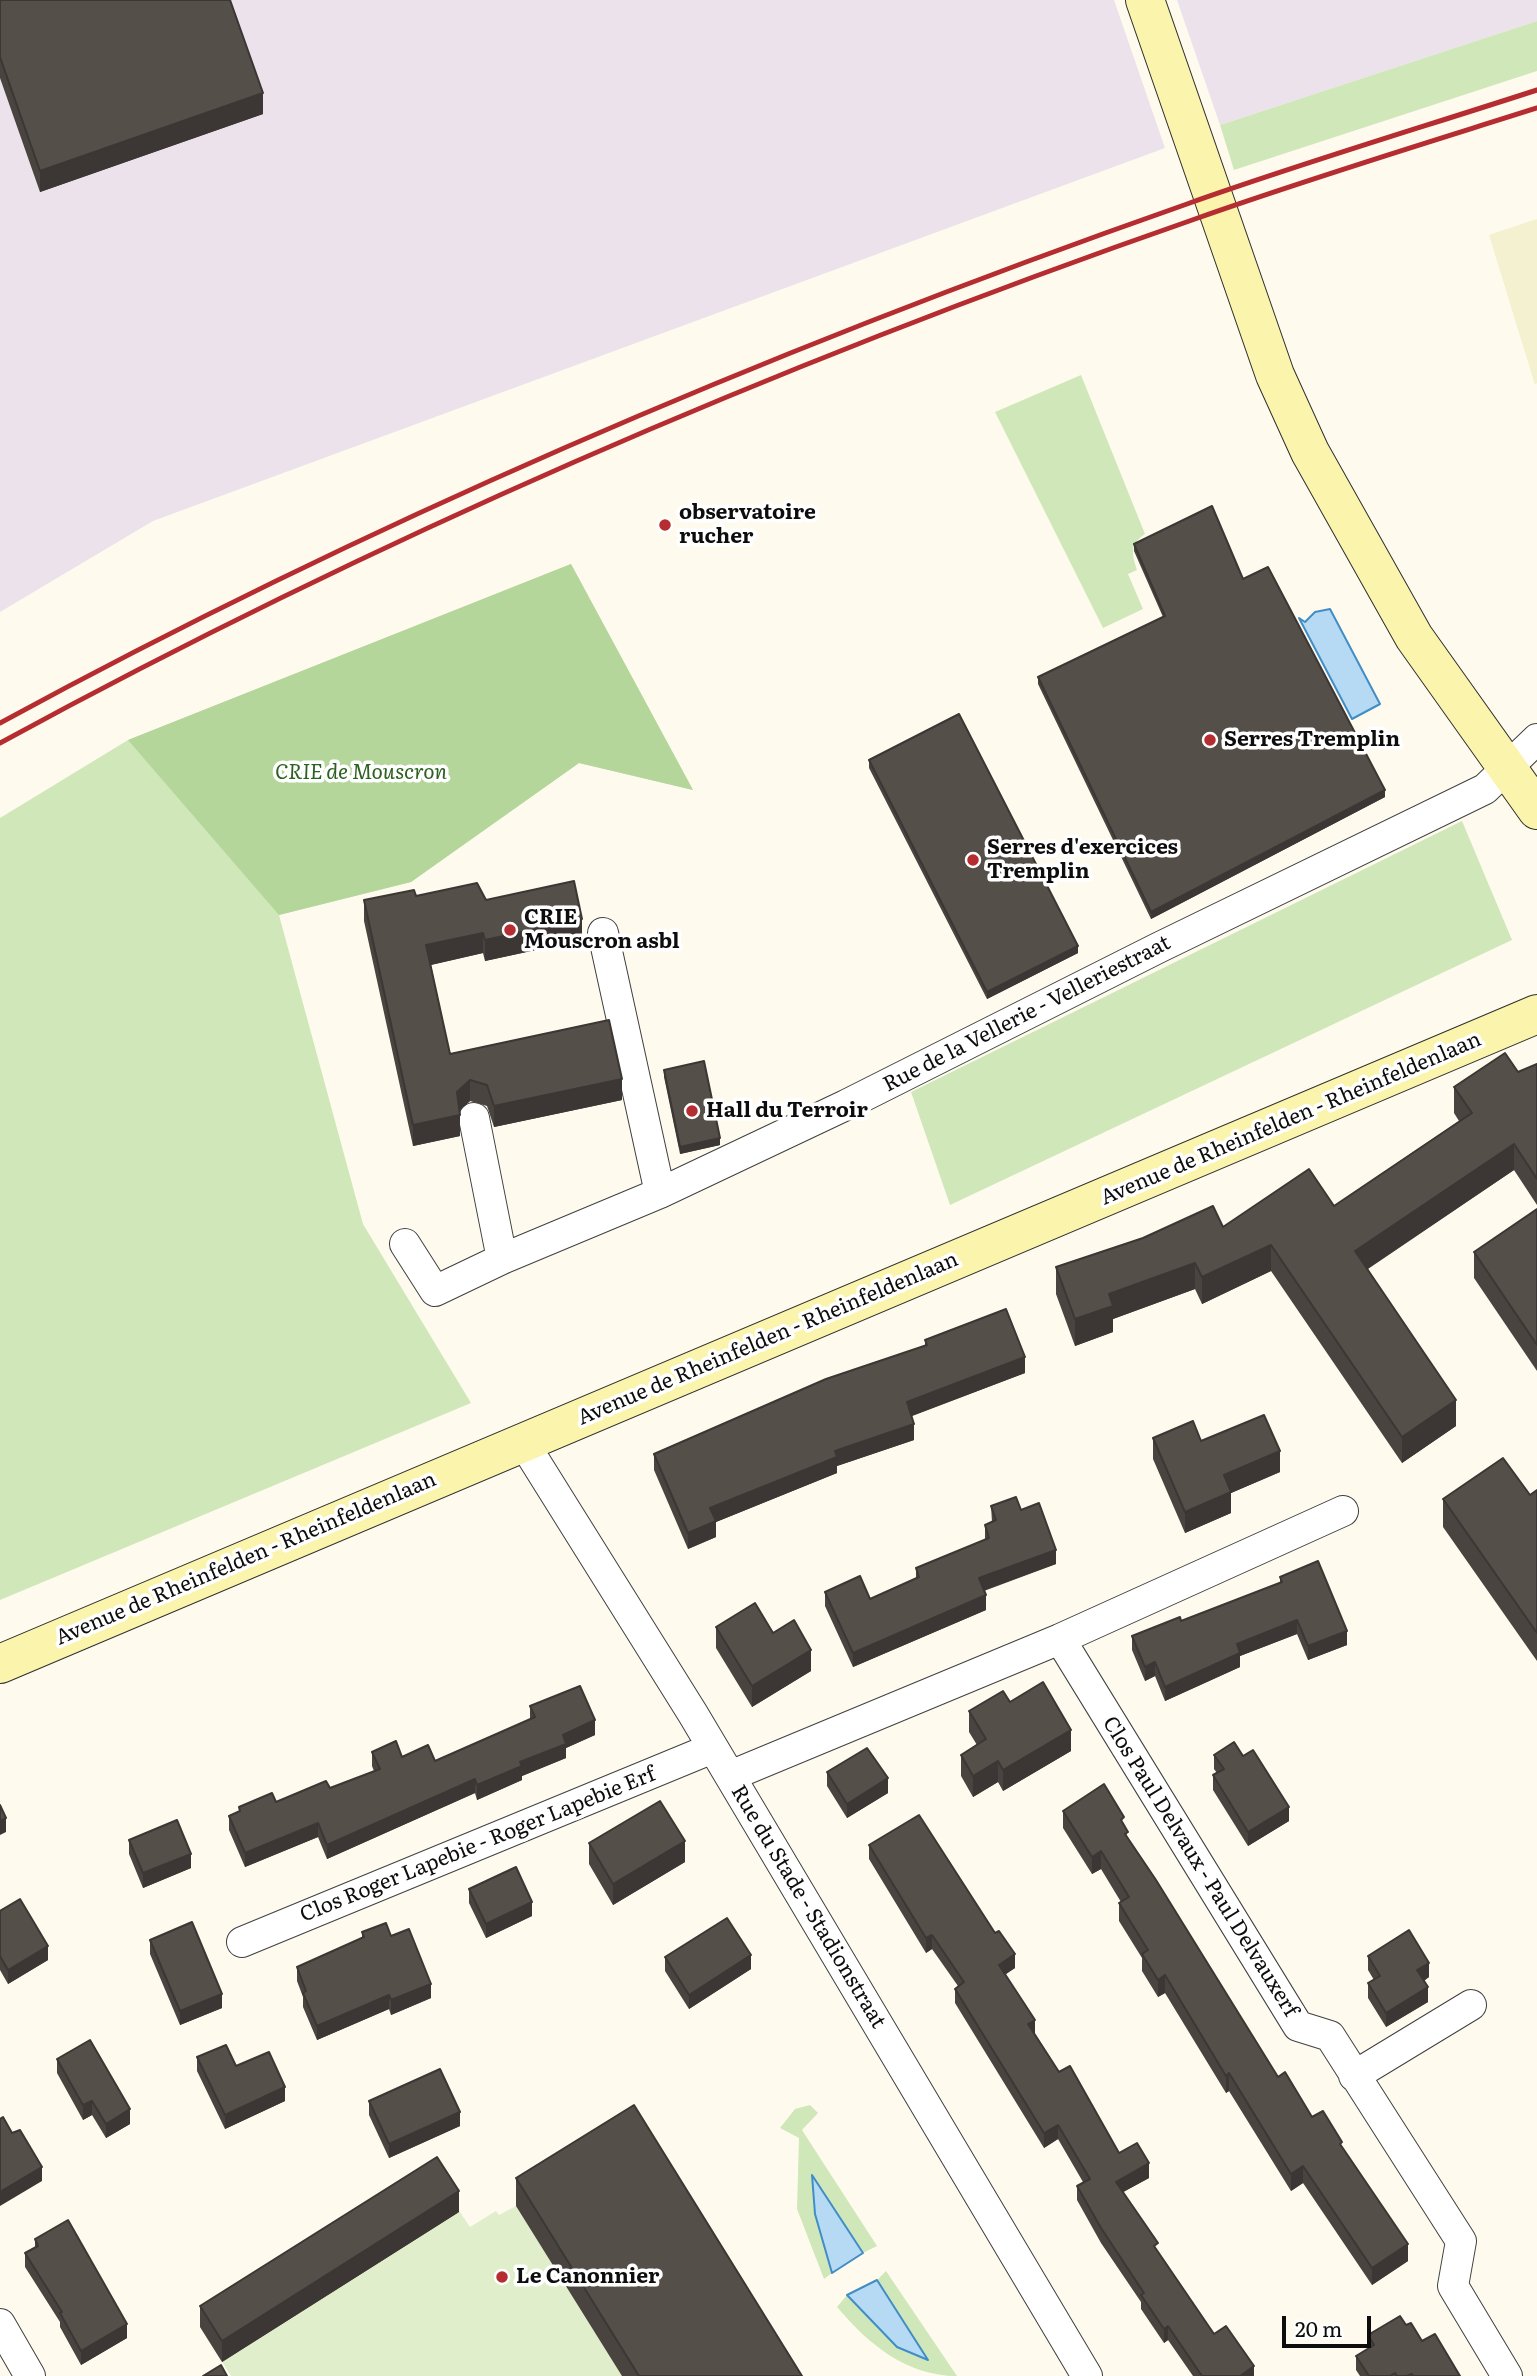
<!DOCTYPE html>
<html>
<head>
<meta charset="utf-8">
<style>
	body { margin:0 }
	#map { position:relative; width:1537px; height:2376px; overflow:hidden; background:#fefbee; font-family:Literata,serif }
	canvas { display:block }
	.scale { position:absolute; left:1282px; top:2316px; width:89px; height:32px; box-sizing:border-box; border:4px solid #0d0d0d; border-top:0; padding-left:9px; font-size:21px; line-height:24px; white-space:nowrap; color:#0d0d0d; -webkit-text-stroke:5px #fff; paint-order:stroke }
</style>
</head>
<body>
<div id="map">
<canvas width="1537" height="2376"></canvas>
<div class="scale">20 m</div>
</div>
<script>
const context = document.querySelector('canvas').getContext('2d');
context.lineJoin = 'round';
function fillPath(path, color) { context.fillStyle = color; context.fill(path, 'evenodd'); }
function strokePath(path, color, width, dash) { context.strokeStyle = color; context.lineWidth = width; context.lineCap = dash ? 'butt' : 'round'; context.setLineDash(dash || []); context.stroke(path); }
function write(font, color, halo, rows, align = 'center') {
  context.font = font + ' Literata,serif'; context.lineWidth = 7; context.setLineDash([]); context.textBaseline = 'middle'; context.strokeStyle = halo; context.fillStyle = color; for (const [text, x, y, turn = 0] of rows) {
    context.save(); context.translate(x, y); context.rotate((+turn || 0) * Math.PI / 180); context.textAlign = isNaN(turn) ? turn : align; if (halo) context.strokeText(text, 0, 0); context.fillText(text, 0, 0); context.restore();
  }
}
fillPath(new Path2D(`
	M0,0H1114L1165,148L153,521L0,612Z
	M1177,0H1537V21L1220,125Z`), '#ebe2eb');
fillPath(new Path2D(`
	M1537,219V383L1535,385L1489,235Z`), '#f3f1d0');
fillPath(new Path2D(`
	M1537,21V71L1234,170L1220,125Z
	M1081,375L1145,534C1129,545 1132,554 1137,570L1128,574L1143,609L1103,628L995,412Z
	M571,564L693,790L579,763L411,882L279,915L363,1224L471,1403L0,1600V818L128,740Z
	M1462,821L1512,940L950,1205L911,1092Z
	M810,2105L818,2113L802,2130L877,2246L863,2253L813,2177L815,2214L832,2273L824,2279L797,2209L799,2138L780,2128L795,2109Z
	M886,2271L957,2376C907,2376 868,2344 837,2307L847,2295L897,2347L927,2358L877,2280Z`), '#d0e7ba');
fillPath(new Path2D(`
	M571,564L693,790L579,763L411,882L279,915L128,740Z`), '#b4d69a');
fillPath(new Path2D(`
	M634,2133L785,2376H231L200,2327L437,2178L470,2227L496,2211L499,2215L516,2206Z`), '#e1eecb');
const water = new Path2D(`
	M1330,609L1380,704L1352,719L1299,618L1305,622L1315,612Z
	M812,2175L863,2253L832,2273L815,2214Z
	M877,2280L928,2360L897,2347L847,2295Z`);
fillPath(water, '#b6daf3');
strokePath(water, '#418dc6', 2);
const street = new Path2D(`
	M603,933L660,1193
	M474,1118L502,1259
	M405,1244L435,1291L502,1259L660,1193L846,1105L1158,948L1485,789L1537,739
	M523,1442L693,1714L1087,2376
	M1060,1639L1298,2026L1330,2036L1461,2241L1453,2286L1507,2376
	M730,1776L1060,1639L1343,1511
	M242,1942L713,1748
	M1354,2076L1471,2005
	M0,2324L30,2376`);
const secondary = new Path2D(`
	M1145,0L1275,375L1310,452L1414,637L1537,810
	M0,1664L1537,1014`);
strokePath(street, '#404040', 32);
strokePath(secondary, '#2f2f2f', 40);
strokePath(street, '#fff', 30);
strokePath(secondary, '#faf4ad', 38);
strokePath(new Path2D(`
	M0,723C379,517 779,347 1187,204C1302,163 1420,128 1537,90
	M0,743C382,535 784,362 1195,219C1308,179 1423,144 1537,108`), '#b52d30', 5);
fillPath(new Path2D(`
	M0,0L263,114L40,192L0,78Z
	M1134,544L1243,579L1385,797L1151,919L1038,684V677L1163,617L1134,551Z
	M869,760L1078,953L987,999L869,768Z
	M416,896L582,940L485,961L483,953L431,965L450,1054L622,1100L494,1127L487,1106L470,1101L459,1111L460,1136L413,1146L364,921V900Z
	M1537,1064V1205L1514,1170L1368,1269L1456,1426L1402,1463L1271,1271L1202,1304L1195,1289L1113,1319V1332L1075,1346L1056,1294V1267L1223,1227L1334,1206L1459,1121L1454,1113V1087L1518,1072Z
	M664,1070L720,1145L680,1154L664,1077Z
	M1537,1209V1371L1474,1278V1252Z
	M925,1340L1025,1373L911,1416L914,1440L837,1466V1473L716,1522V1537L688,1549L654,1470V1454L925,1346Z
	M1153,1438L1201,1441L1280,1472L1231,1493V1513L1185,1533L1153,1459Z
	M1537,1490V1661L1443,1527V1499L1530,1495Z
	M991,1506L1021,1510L1056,1564L984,1591L986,1610L853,1667L825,1606V1592L870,1599L916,1578V1568L985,1540V1525L992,1522Z
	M1280,1577L1347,1645L1308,1660L1297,1634L1240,1656V1667L1165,1701L1155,1676L1145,1681L1132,1650V1636L1181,1621L1280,1583Z
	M716,1627L773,1633L811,1671L752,1707L716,1648Z
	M1010,1702L1071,1751L1003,1791L998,1782L973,1797L961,1776V1755L977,1745L969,1732V1711Z
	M530,1706L595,1735L566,1748V1758L522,1776V1780L477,1800L475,1793L327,1859L318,1837L245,1867L229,1830V1816L239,1811V1807L276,1802L330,1788L374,1771L372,1766V1752L435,1761L530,1719Z
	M1214,1755L1243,1756L1289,1821L1248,1846L1213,1790V1775L1217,1773L1214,1769Z
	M827,1772L888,1793L847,1818L827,1786Z
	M1063,1811L1124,1825L1128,1840L1278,2077L1312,2117L1342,2147L1408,2261L1372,2285L1303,2183L1291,2191L1229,2091L1226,2093L1165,1993L1158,1997L1142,1971V1958L1119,1921V1903L1121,1902L1101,1869L1092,1874L1063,1828Z
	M129,1840L191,1868L143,1888L129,1854Z
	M589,1843L685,1862L613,1905L589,1864Z
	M869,1845L1015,1968L1005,1974L1035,2034L1059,2072L1119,2153L1149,2178L1123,2192L1158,2252L1214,2334L1254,2376H1193L1168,2340L1164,2343L1141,2309V2302L1101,2243L1077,2200V2186L1083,2182L1058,2139L1044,2148L955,2003V1989L958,1986L932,1949L926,1953L869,1859Z
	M469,1889L532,1916L486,1938L469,1903Z
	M0,1911L48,1960L8,1984L0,1970Z
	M362,1932L391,1936L431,1998L391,2015L389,2009L317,2040L303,2007V1997L297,1981V1967L362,1938Z
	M150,1940L222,2008L180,2025L150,1954Z
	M1368,1956L1429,1977L1424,1981L1428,2002L1386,2027L1368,1998V1983L1374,1980L1368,1970Z
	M665,1957L751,1969L689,2009L665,1971Z
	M197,2057L236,2066L285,2101L225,2129L197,2071Z
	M57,2059L130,2124L106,2138L92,2115L83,2120L57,2073Z
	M369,2101L460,2126L389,2158L369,2115Z
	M516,2178L802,2376H622L516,2206Z
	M459,2212L222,2362L200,2327V2306Z
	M35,2239L127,2338L81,2365L60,2327V2322L25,2267V2253L35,2248Z
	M1406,2325L1422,2341L1460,2376H1360L1356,2370V2356L1368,2349V2335Z`), '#494440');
fillPath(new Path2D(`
	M263,93V114L40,192V171Z
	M1385,790V797L1151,919V912Z
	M582,919V940L485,961V940Z
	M483,933V953L426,966V945Z
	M1078,946V953L987,999V992Z
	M622,1079V1100L494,1127V1106Z
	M470,1080V1101L457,1113V1092Z
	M460,1115V1136L413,1146V1125Z
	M720,1138V1145L680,1154V1147Z
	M1514,1144V1170L1355,1277V1251Z
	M1271,1245V1271L1202,1304V1277Z
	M1195,1263V1289L1113,1319V1332L1075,1346V1319L1109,1294Z
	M1025,1357V1373L907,1418V1402Z
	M1456,1400V1426L1402,1463V1437Z
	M914,1424V1440L837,1466V1473L716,1522V1537L688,1549V1533L710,1508L835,1451Z
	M1280,1451V1472L1231,1493V1513L1185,1533V1512L1224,1475Z
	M1056,1550V1564L979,1592V1578Z
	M986,1595V1610L853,1667V1653Z
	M1297,1620V1634L1240,1656V1667L1165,1701V1687L1237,1644Z
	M1347,1631V1645L1308,1660V1646Z
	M811,1650V1671L752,1707V1686Z
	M1155,1662V1676L1145,1681V1667Z
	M595,1720V1735L566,1748V1758L522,1776V1780L477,1800V1785L563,1735Z
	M1071,1730V1751L1003,1791V1770Z
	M998,1761V1782L973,1797V1776Z
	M888,1778V1793L847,1818V1804Z
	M475,1779V1793L327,1859V1845Z
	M1289,1807V1821L1248,1846V1832Z
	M6,1818V1832L0,1835V1821Z
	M318,1823V1837L245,1867V1853Z
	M685,1841V1862L613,1905V1884Z
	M1101,1851V1869L1092,1874V1857Z
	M191,1854V1868L143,1888V1873Z
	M532,1902V1916L486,1938V1924Z
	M932,1935V1949L926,1953V1938Z
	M48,1946V1960L8,1984V1970Z
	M1015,1954V1968L999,1979V1965Z
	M751,1955V1969L689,2009V1995Z
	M1429,1963V1977L1417,1985V1970Z
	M1165,1975V1993L1158,1997V1980Z
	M431,1984V1998L391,2015V2000Z
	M1428,1987V2002L1386,2027V2013Z
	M222,1994V2008L180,2025V2011Z
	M389,1995V2009L317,2040V2026Z
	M1035,2020V2034L1028,2038V2024Z
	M1229,2073V2091L1226,2093V2076Z
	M285,2087V2101L225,2129V2115Z
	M92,2101V2115L83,2120V2105Z
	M130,2109V2124L106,2138V2124Z
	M460,2112V2126L389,2158V2144Z
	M1058,2125V2139L1044,2148V2133Z
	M1149,2163V2178L1116,2196V2182Z
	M1303,2166V2183L1291,2191V2174Z
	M42,2167V2181L0,2206V2192Z
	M459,2191V2212L222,2362V2341Z
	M1408,2244V2261L1372,2285V2268Z
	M127,2324V2338L81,2365V2351Z
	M1168,2326V2340L1164,2343V2329Z
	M1254,2366V2376H1240Z`), '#3c3734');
const building = new Path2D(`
	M0,0H230L263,93L40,171L0,57Z
	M1212,506L1243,579L1268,567L1385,790L1151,912L1038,677L1165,616L1134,544Z
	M959,714L1078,946L987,992L869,760Z
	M574,881L582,919L485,940L483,933L426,945L450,1054L609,1020L622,1079L494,1106L487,1085L470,1080L457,1092L460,1115L413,1125L364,900L414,890L416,896L477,883L486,900Z
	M1505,1053L1518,1072L1537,1064V1179L1514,1144L1355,1251L1456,1400L1402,1437L1271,1245L1202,1277L1195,1263L1109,1294L1113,1306L1075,1319L1056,1267L1143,1238L1213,1206L1223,1227L1309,1169L1334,1206L1472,1113L1454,1087Z
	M704,1061L720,1138L680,1147L664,1070Z
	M1537,1209V1345L1474,1252Z
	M1006,1309L1025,1357L907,1402L914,1424L835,1451L837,1457L710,1508L716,1521L688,1533L654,1454L826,1379L927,1345L925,1340Z
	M1264,1415L1280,1451L1224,1475L1231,1492L1185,1512L1153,1438L1193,1421L1201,1441Z
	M1503,1458L1530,1495L1537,1490V1633L1443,1499Z
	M1016,1497L1021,1510L1039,1503L1056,1550L979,1578L986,1595L853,1653L825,1592L860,1576L870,1599L919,1577L916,1568L989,1538L985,1525L996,1520L991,1506Z
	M1318,1561L1347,1631L1308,1646L1297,1620L1237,1644L1240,1653L1165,1687L1155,1662L1145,1667L1132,1636L1180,1617L1181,1621L1282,1582L1280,1577Z
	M755,1603L773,1633L794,1620L811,1650L752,1686L716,1627Z
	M1043,1682L1071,1730L1003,1770L998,1761L973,1776L961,1755L986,1739L969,1711L1003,1691L1010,1702Z
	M580,1686L595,1720L563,1735L566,1744L520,1762L522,1766L477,1785L475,1779L327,1845L318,1823L245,1853L229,1816L240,1811L239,1807L272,1793L276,1802L326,1781L330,1788L380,1769L372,1752L396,1741L402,1757L428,1745L435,1761L535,1717L530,1706Z
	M1234,1742L1243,1756L1253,1750L1289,1807L1248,1832L1213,1775L1224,1769L1214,1755Z
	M867,1748L888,1778L847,1804L827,1772Z
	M1104,1784L1124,1817L1121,1820L1128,1832L1125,1834L1156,1880L1278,2077L1285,2072L1312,2117L1323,2111L1342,2142L1340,2144L1408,2244L1372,2268L1303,2166L1291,2174L1229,2073L1226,2076L1165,1975L1158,1980L1142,1954L1148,1950L1119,1903L1129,1897L1101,1851L1092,1857L1063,1811Z
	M660,1801L685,1841L613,1884L589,1843Z
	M0,1805L6,1818L0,1821Z
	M919,1815L995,1933L999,1931L1015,1954L999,1965L1035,2020L1028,2024L1059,2072L1070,2066L1119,2153L1137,2143L1149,2163L1116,2182L1158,2243L1154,2246L1214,2334L1226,2326L1254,2366L1240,2376H1202L1168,2326L1164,2329L1141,2295L1144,2293L1101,2228L1077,2186L1090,2179L1058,2125L1044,2133L955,1989L964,1982L932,1935L926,1938L869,1845Z
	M177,1820L191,1854L143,1873L129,1840Z
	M516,1867L532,1902L486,1924L469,1889Z
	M20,1899L48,1946L8,1970L0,1956V1911Z
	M727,1918L751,1955L689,1995L665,1957Z
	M192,1922L222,1994L180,2011L150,1940Z
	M386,1923L391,1936L409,1929L431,1984L391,2000L389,1995L317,2026L303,1993L306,1991L297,1967L364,1937L362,1932Z
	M1409,1930L1429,1963L1417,1970L1428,1987L1386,2013L1368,1983L1380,1976L1368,1956Z
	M90,2040L130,2109L106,2124L92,2101L83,2105L57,2059Z
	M226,2045L236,2066L269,2052L285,2087L225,2115L197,2057Z
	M440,2069L460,2112L389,2144L369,2101Z
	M634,2105L802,2376H639L516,2178Z
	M3,2117L12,2133L20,2130L42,2167L0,2192V2119Z
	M437,2157L459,2191L222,2341L200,2306Z
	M68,2220L127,2324L81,2351L60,2313L62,2312L25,2253L38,2246L35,2239Z
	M1400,2316L1406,2325L1411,2323L1422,2341L1435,2334L1460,2376H1413L1412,2374L1407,2376H1397L1395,2373L1390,2376H1369L1356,2356L1374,2345L1368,2335Z
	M221,2365L227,2376H203Z`);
fillPath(building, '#554f4a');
strokePath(building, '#3c3734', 2);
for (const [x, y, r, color] of [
	[665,525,7,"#b52d30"],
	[1210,740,7,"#b52d30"],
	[973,860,7,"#b52d30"],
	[510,930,7,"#b52d30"],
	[692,1111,7,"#b52d30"],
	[502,2277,7,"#b52d30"]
]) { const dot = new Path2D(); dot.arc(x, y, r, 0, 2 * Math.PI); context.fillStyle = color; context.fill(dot); strokePath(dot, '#fff', 2.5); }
write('bold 21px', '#0d0d0d', '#fff', [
	["observatoire",679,513],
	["rucher",679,537],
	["Serres Tremplin",1224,740],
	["Serres d'exercices",987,848],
	["Tremplin",987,872],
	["CRIE",524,918],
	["Mouscron asbl",524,942],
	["Hall du Terroir",706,1111],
	["Le Canonnier",516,2277]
], 'left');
write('italic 21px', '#2d6121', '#fff', [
	["CRIE de Mouscron",361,773]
]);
write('21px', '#0d0d0d', '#fff', [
	["Rue de la Vellerie - Velleriestraat",1027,1014,-27],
	["Avenue de Rheinfelden - Rheinfeldenlaan",1291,1119,-23],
	["Avenue de Rheinfelden - Rheinfeldenlaan",768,1339,-23],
	["Avenue de Rheinfelden - Rheinfeldenlaan",246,1559,-23],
	["Clos Roger Lapebie - Roger Lapebie Erf",478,1845,-22],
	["Clos Paul Delvaux - Paul Delvauxerf",1200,1867,58],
	["Rue du Stade - Stadionstraat",808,1907,59]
]);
</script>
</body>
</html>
